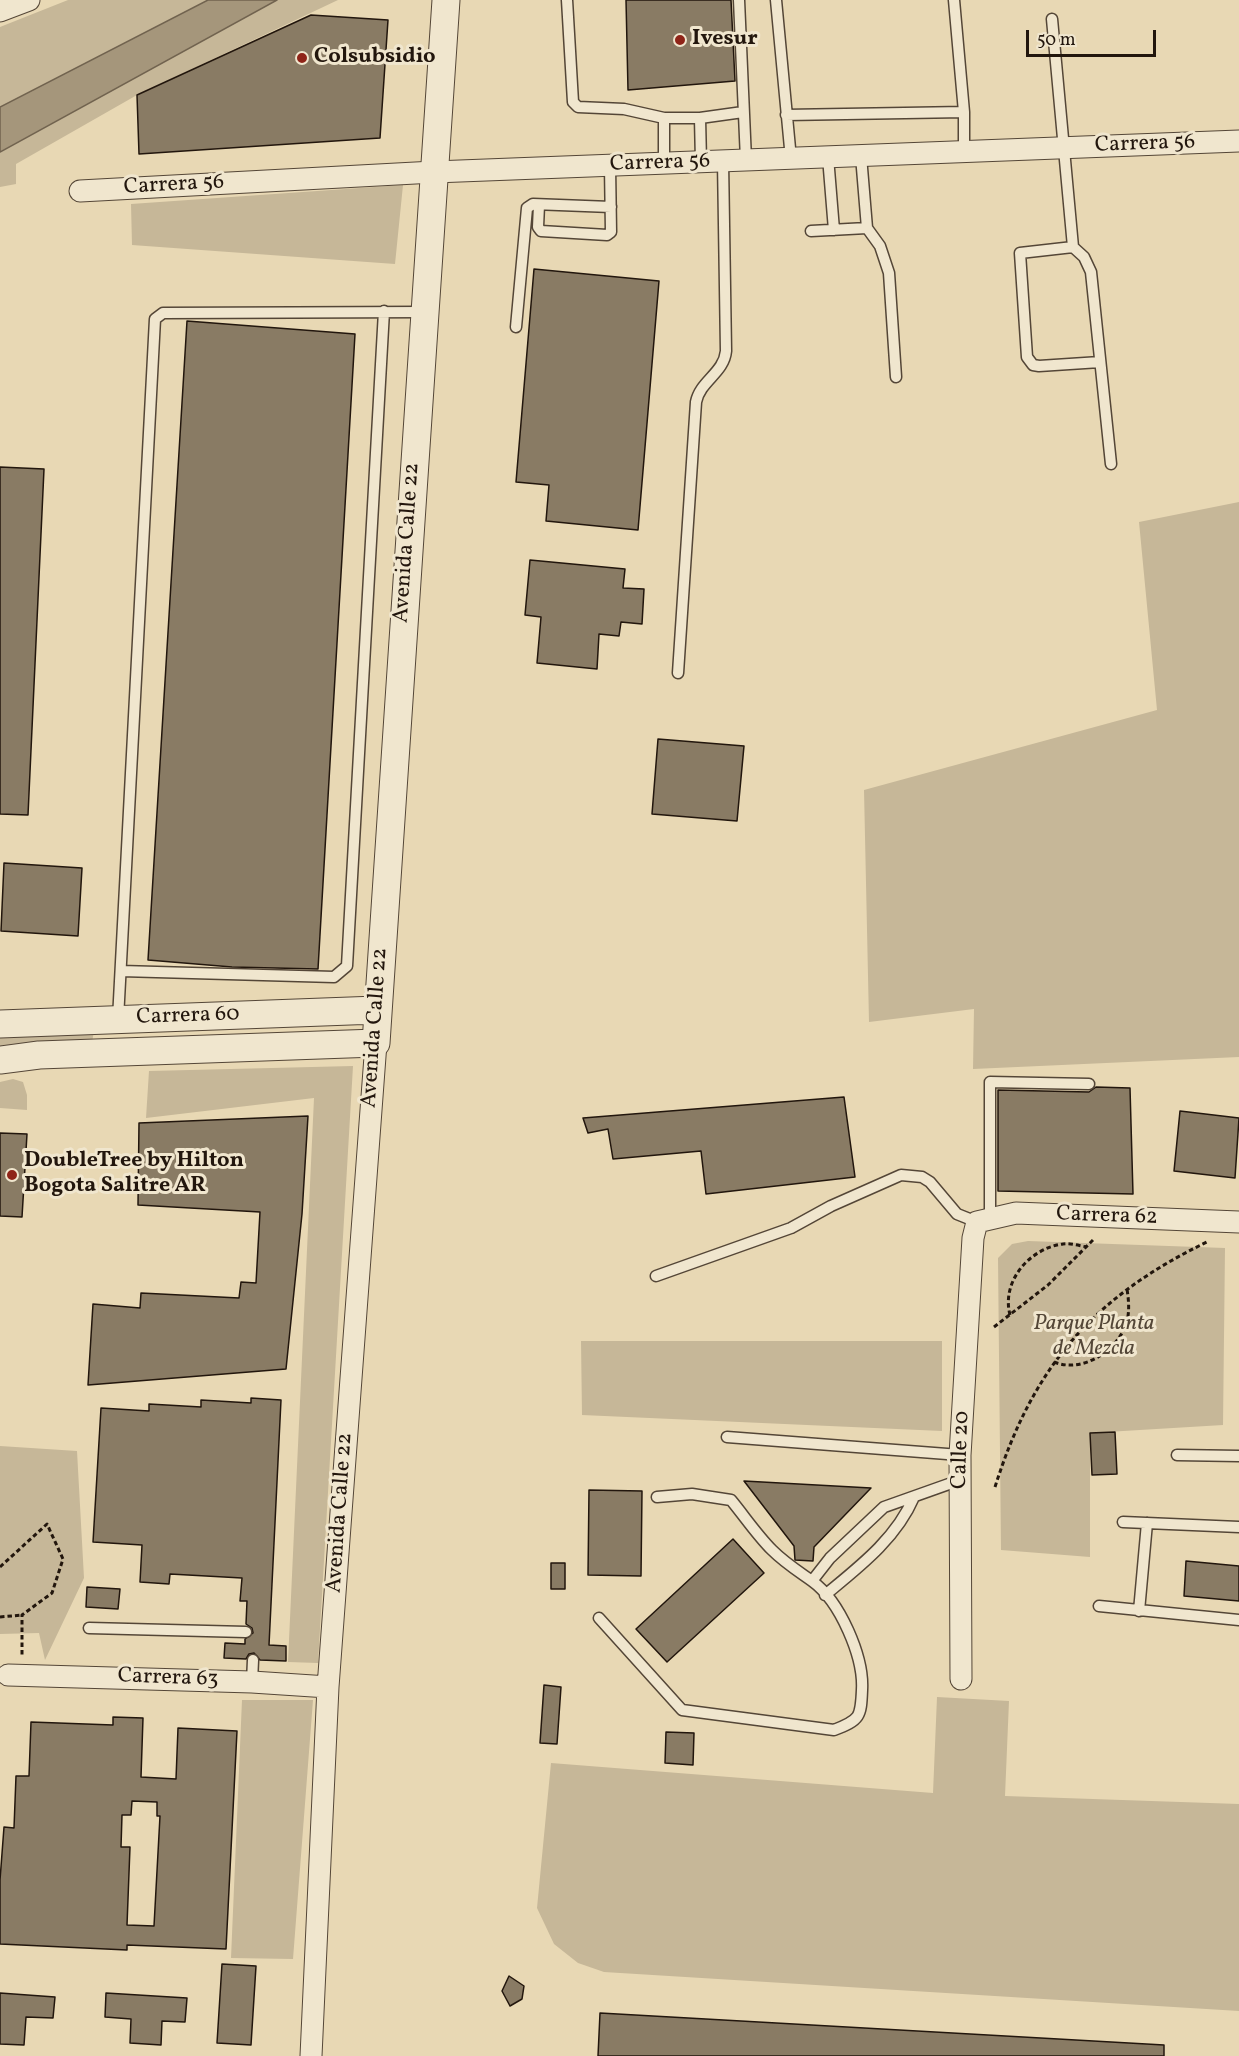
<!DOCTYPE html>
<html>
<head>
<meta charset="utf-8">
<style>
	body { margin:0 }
	#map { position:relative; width:1239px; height:2056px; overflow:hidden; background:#e8d8b4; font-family:Vollkorn,serif }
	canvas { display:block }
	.scale { position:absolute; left:1026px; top:30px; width:130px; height:27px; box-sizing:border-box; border:3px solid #22160d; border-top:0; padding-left:8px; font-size:18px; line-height:21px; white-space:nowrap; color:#22160d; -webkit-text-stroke:4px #f0e6ce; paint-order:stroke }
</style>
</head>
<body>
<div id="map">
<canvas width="1239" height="2056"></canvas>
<div class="scale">50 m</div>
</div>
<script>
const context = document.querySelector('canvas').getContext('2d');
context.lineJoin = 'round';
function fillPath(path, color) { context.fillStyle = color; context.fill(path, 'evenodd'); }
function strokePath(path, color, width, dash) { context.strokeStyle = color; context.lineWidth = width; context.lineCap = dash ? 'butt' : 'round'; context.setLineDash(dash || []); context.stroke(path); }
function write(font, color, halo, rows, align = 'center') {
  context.font = font + ' Vollkorn,serif'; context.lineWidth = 6; context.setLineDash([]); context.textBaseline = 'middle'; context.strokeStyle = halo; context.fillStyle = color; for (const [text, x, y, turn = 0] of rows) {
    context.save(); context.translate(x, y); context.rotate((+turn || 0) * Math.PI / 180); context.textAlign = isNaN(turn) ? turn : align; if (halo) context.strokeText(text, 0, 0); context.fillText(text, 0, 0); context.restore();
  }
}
fillPath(new Path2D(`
	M68,0H208L0,107V27Z
	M277,0H338L137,95L16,164V184L0,187V152Z
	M403,185L395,264L132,245L131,204Z
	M1239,502V1057L973,1069L974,1009L869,1022L864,790L1157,710L1139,522Z
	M94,1030L92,1043L0,1048V1036Z
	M353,1066L318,1663L288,1662L314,1098L146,1118L149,1071Z
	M13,1079L23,1082L27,1095V1110L0,1108V1082Z
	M1028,1241L1225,1248L1223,1425L1090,1433V1557L1001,1550L998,1258L1012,1244Z
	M581,1341H942V1431L582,1415Z
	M0,1446L77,1451L84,1578L45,1660L39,1633L0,1634Z
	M937,1697L1009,1701L1005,1796L1239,1804V2011L604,1972L578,1963L554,1944L537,1908L551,1763L933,1793Z
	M242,1700H313L293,1959L231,1958Z`), '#c6b798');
const water = new Path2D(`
	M208,0H277L0,152V107Z`);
fillPath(water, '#a5967b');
strokePath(water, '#71634f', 1.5);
const building = new Path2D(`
	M626,0H731L735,81L628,90Z
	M311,15L388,20L380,138L139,154L137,95Z
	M534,269L659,281L638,530L546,521L549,485L516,482Z
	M187,321L355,334L318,969L232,967L148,960Z
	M0,467L44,469L28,815L0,814Z
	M530,560L625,569L623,588L644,589L642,624L621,622L619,636L599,634L597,669L537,663L541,617L525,615Z
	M658,739L744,746L737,821L652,814Z
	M4,863L82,868L78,936L1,931Z
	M1096,1087L1130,1088L1133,1194L998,1191V1090L1089,1092Z
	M844,1097L855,1177L706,1194L701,1151L613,1159L608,1129L588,1133L583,1118Z
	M1180,1111L1239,1118L1235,1178L1174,1171Z
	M308,1116L302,1214L286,1369L88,1385L93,1304L140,1308L141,1293L239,1298L241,1282L256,1283L260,1212L138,1205L139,1123Z
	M0,1133L27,1134L22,1217L0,1216Z
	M251,1398L281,1400L269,1645L286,1646V1661L260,1660L254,1653L249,1654L246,1659L224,1658L225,1643L245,1644V1639L253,1633L252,1628L246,1624L247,1601H240L242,1578L170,1574L169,1584L140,1582L142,1545L93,1542L101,1408L149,1411V1404L201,1407V1400L251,1403Z
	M1115,1432L1117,1474L1092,1475L1090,1433Z
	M744,1481L871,1488L814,1547L813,1561L795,1560L794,1546Z
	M589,1490L642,1491L641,1576L588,1575Z
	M733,1539L764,1573L667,1662L636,1629Z
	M1186,1561L1239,1566V1601L1184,1596Z
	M551,1563H565V1589H551Z
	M87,1587L120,1589L118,1609L86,1607Z
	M544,1685L561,1687L557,1744L540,1743Z
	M113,1717L143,1718L141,1777L176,1779L178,1728L237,1731L226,1949L127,1945V1950L0,1944V1880L4,1827L14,1828L16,1776H29L31,1722L113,1725ZM132,1801L157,1802V1816H160L154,1926L127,1925L130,1847H121L122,1815H131Z
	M666,1732L694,1733L693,1765L665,1763Z
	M222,1964L256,1966L251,2045L217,2043Z
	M509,1976L524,1986L522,1999L510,2006L502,1991Z
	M0,1993L55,1997L53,2018L26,2017L24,2045L0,2044Z
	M106,1993L187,1998L185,2022L162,2021L161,2045L130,2043L131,2019L105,2017Z
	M600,2013L1164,2045V2056H598Z`);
fillPath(building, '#897b64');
strokePath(building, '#22160d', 1.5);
const service = new Path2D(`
	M567,0L573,102L578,107L624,109L664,118H700L743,112
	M739,0L746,160
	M776,0L791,159
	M954,0L964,112V152
	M1052,19L1073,247L1084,257L1091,272L1111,464
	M786,115L964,112
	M700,118L701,162
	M861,156L867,228L880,246L889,273L896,377
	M828,157L834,230
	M664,163V118
	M539,205L538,227L541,231L607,235L611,232L610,166
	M811,231L867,228
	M1073,247L1020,253L1027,357L1033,365L1039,366L1100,362
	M516,327L527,208L533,204L611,207
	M678,673L696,402C700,381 724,373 726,351L723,161
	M121,971L334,977L347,966L384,311
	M118,1019L155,319L163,313L424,312
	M990,1218V1082L1089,1084
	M656,1276L791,1228L831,1206L901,1175L922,1177L930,1182L957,1214L977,1222
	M727,1437L960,1455
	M1177,1455L1239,1456
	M1123,1522L1239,1527
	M812,1581L830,1558L884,1507L960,1480
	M825,1595C859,1567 896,1539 914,1497
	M1099,1606L1239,1620
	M1139,1611L1147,1523
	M599,1618L682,1710L834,1730C860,1720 861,1717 862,1690C864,1657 840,1601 812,1581C798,1571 785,1563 772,1550C757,1535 745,1517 731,1500L692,1494L657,1497
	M89,1628L246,1632
	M252,1682L253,1660`);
const minor = new Path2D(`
	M0,11L29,0
	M80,191L434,172L1239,141
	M8,1675L252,1682L328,1687
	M961,1679L960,1455L973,1238L977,1222L1016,1213L1239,1222
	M311,2056L328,1687L376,1043`);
const tertiary = new Path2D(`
	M0,1024L377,1010
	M0,1060L39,1055L376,1043L446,0`);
strokePath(service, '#544637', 13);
strokePath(minor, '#544637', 23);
strokePath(tertiary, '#544637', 29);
strokePath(new Path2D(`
	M1010,1315C1001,1281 1030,1248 1063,1244C1071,1243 1080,1246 1087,1247
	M994,1327L1048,1285L1095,1238
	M1054,1362C1081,1373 1114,1353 1125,1327C1130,1315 1129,1302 1127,1289
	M995,1487C1033,1366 1094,1296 1209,1241
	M0,1567L47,1524L63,1559L52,1593L22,1615V1657
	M0,1617L22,1615`), '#22160d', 3, [4.5, 3]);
strokePath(service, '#f0e6ce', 10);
strokePath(minor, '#f0e6ce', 21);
strokePath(tertiary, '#f0e6ce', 27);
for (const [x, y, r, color] of [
	[680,40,6,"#8f2418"],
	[302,58,6,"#8f2418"],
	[12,1175,6,"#8f2418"]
]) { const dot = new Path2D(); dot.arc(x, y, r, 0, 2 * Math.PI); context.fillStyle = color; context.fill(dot); strokePath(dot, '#f0e6ce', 2); }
write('bold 22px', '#22160d', '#f0e6ce', [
	["Ivesur",692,40],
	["Colsubsidio",314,58],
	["DoubleTree by Hilton",24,1162],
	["Bogota Salitre AR",24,1187]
], 'left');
write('22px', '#22160d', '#f0e6ce', [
	["Carrera 56",1145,145,-2],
	["Carrera 56",660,164,-2],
	["Carrera 56",174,186,-3],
	["Avenida Calle 22",408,543,-86],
	["Carrera 60",188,1017,-2],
	["Avenida Calle 22",376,1028,-86],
	["Carrera 62",1107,1217,2],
	["Calle 20",962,1450,-88],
	["Avenida Calle 22",341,1513,-86],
	["Carrera 63",168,1679,2]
]);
write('italic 22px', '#534637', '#f0e6ce', [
	["Parque Planta",1094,1325],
	["de Mezcla",1094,1350]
]);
</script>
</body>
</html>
